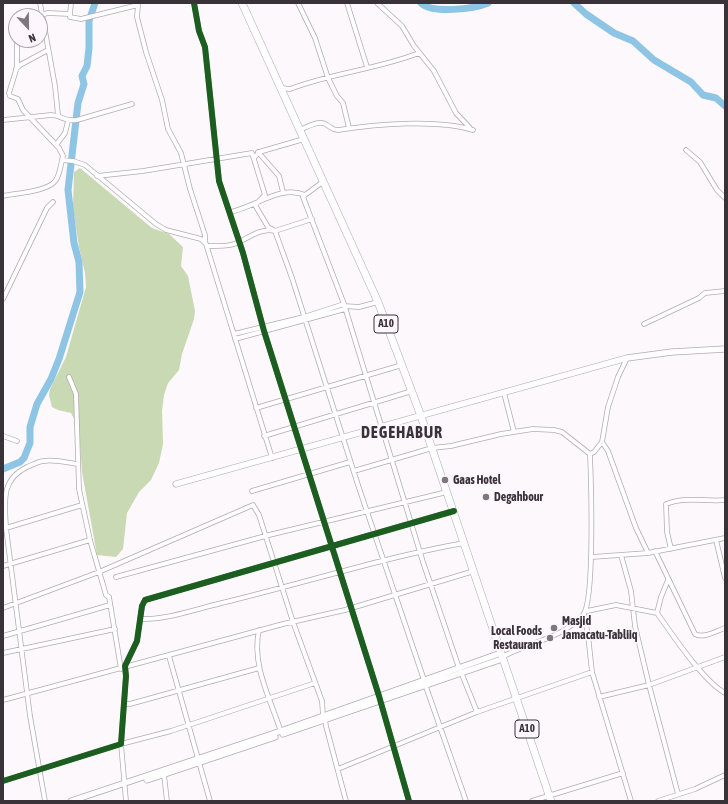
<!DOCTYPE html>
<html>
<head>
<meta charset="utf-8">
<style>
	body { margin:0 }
	#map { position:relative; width:728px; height:804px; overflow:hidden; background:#fcf8fc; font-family:"Asap Condensed",sans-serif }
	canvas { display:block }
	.frame { position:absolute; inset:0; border:4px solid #3a3239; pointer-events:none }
	.north { position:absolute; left:8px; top:8px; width:40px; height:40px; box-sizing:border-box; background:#fef6fd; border:1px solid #b0a8af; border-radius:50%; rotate:158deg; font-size:11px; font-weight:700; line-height:16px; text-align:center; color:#3a3239 }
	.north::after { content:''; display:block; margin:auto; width:14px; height:18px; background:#7e777d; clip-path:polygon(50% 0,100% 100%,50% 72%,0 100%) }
</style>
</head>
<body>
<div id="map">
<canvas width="728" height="804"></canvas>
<div class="frame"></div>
<div class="north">N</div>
</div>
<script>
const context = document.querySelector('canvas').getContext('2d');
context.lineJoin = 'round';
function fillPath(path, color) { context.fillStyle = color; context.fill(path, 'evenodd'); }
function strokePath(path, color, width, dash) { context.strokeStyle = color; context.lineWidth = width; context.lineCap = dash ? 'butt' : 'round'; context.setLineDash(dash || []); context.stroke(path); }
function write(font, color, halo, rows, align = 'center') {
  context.font = font + ' "Asap Condensed",sans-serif'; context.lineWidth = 4; context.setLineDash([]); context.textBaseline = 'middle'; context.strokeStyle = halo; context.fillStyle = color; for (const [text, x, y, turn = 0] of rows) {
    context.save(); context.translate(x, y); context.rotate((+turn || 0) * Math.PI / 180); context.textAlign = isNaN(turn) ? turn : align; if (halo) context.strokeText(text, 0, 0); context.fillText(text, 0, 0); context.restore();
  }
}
fillPath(new Path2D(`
	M80,168L152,228L169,234L183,247L181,266L188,276L195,311L194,319L182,354L179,370L168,383L164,395L162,411L163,444L159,463L151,480L139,492L127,513L123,549L116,557L97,555L82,472L79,429L71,413L58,410L52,407L49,395L50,389L66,357L86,287L85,273L79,247L73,208L74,172Z`), '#c8d9b4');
strokePath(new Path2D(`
	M421,3C432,14 474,9 488,3
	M574,3L586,14L614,33L633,41L654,60L691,82L703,95L716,98L725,106
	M3,469L20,462L24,458L30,443V427L37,404L51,379L59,359L80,292L79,262L74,243L68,190L78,103L84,84L82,76L87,66L89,48V21L95,3`), '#8ec4e4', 7);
const street = new Path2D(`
	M40,3L55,86L58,115
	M194,3L199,31L205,47L219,181L243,253L264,331L379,696L409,801
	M298,3L315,38L328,78L337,96L343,103L349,128
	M347,3L367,67
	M377,3L402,26L414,46L434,71L456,113L470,128
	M70,14L71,3
	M36,16L48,13L70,14V17L81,19L138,5L137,17L146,52L162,100L168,129L181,153L190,189L205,235V242
	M16,69L20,65L48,50
	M281,88L290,89C332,73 378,69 419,53
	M9,93L17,67V40
	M3,120L51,115C62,115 63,122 77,120L132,104
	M300,130C307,127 320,119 327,125C332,128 332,130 338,130C377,124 436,119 473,130
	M56,145L65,133L68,121
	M686,150L700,162L717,190L725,198
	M258,152L279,176L283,192
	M254,158L259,152L304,139
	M62,160L73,161L85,165L156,224L166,230L201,239L206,244L272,458
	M97,176L143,171L252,153L265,195L255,205L268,227L275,231L292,278L358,485L424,680
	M305,195L303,197L344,304L423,562L459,668
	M305,195L324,181
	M3,196C17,193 48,192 56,180C60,174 61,163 63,156L59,148L23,110L18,99L10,96L9,93
	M230,212C254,208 281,184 305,195
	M208,246C217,246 228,247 237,243C248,238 262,227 275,231L312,219
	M3,299L47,208L53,202
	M344,306L359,307L378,302
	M644,324L699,298L705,293L725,291
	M234,334L304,317L344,304
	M235,339L345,309
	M69,377L76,394L79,489L90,540L106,595L109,597L121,669
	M504,393L514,432
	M256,408L402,365
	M3,436L17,441
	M264,436L412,391
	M602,442L608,451L636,528L648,553
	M590,454L594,452L602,442L608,407L618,377L627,358
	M354,471L432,448L451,446L501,434L533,429L554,430L562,432L590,454
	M252,491L350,462
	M6,528L82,505
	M716,540L725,578
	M671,549L667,532L666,504C685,496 706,502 725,500
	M655,551L695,634C704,639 716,631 725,628
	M621,555L631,591L635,626L649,685L678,794
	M592,557L648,553L725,538
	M3,566L90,540
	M116,577L269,535L447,492
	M3,608L99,572L253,505L259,515L293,622L322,701L323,716
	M587,611L616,605L657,613C672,634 703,681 725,693
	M657,613L661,597L668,580
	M584,615L588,635L592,672L631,801
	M141,619C169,620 202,607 230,601C308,582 385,557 464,543
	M259,630C251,665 271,700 281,732
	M3,636L110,605
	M3,653L115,629
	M169,656L210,801
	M502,657C528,643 563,638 583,615C595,601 591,479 590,454
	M461,672L477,712
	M425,684L466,801
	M599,697L649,685L725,657
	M3,700L283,624L345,610L474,571
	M124,704H130L259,668
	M325,720L326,726L346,801
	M338,769L477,712L592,672
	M164,775L167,801
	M3,781L121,744L126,676L125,666L137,641L142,606L145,600L453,511
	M45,801L30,716L6,528C5,503 0,480 27,467C32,465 39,461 44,461C55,459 67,463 78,464
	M126,801L121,744L171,731L315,683
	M532,801L623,773
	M658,801L695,789L725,775`);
const secondary = new Path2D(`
	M176,484L627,358L672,352L725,349
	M283,734L502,659
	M147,780L275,737
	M71,801L281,731L501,653`);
const highway = new Path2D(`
	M242,3L378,302L421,416L551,801`);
strokePath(street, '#b1acb1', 5.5);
strokePath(secondary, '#b1acb1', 7);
strokePath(highway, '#b1acb1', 8);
strokePath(street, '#fffeff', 4);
strokePath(secondary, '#fffeff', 5.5);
strokePath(highway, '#fffeff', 7);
strokePath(new Path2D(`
	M194,3L199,31L205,47L219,181L243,253L264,331L379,696L409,801
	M3,781L121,744L126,676L125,666L137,641L142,606L145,600L454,511`), '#1b5e20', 6);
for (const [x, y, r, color] of [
	[445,480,4,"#7e777d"],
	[486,497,4,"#7e777d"],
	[554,628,4,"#7e777d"],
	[550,638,4,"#7e777d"]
]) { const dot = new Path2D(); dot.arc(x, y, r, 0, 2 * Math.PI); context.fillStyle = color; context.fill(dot); strokePath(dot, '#fef6fd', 1.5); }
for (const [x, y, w] of [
	[386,324,24],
	[527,729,24]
]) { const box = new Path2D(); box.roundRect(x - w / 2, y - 9, w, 18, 3); context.fillStyle = '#fef6fd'; context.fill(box); strokePath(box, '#3a3239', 1); }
write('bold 11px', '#3a3239', null, [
	["A10",386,324],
	["A10",527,729]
]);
write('bold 12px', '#3a3239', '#fef6fd', [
	["Gaas Hotel",453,480],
	["Degahbour",494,497],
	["Masjid",562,621],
	["Jamacatu-Tabliiq",562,635],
	["Local Foods",542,631,"right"],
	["Restaurant",542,645,"right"]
], 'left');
context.letterSpacing = '1px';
write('bold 16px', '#3a3239', '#fef6fd', [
	["DEGEHABUR",402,433]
]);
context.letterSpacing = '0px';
</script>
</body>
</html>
